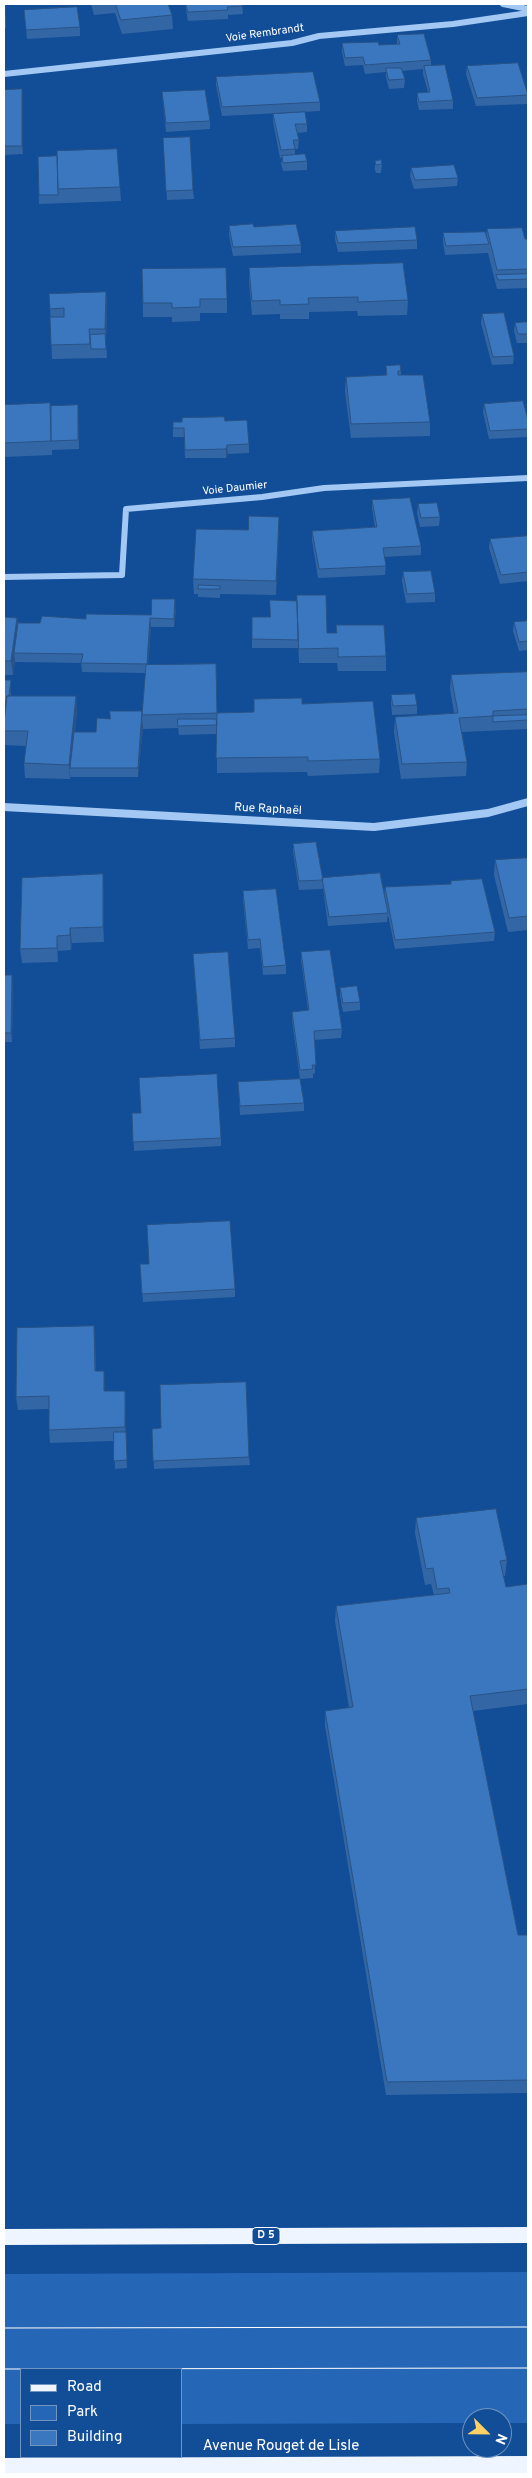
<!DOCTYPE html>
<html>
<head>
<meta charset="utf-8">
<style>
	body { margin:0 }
	#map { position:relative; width:532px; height:2478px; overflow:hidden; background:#124d97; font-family:Overpass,sans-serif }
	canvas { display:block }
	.frame { position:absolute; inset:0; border:5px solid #fff; pointer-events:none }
	.legend { position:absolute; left:20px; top:2368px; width:162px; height:90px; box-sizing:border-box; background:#124d97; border:1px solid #7194c1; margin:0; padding:6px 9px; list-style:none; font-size:15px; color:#fff }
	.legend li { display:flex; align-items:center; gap:10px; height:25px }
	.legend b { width:25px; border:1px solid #7194c1 }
	.north { position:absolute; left:462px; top:2408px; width:50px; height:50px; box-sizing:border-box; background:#124d97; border:1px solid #7194c1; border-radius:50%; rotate:113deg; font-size:14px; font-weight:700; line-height:20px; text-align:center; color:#fff }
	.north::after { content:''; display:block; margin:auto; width:18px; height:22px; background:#ffd164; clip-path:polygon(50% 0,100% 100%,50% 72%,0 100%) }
</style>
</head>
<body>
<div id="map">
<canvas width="532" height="2478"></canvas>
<div class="frame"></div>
<ul class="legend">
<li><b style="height:6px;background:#eef5ff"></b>Road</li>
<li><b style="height:14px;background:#2567b6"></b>Park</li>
<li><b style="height:14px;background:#3b77bf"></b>Building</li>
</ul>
<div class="north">N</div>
</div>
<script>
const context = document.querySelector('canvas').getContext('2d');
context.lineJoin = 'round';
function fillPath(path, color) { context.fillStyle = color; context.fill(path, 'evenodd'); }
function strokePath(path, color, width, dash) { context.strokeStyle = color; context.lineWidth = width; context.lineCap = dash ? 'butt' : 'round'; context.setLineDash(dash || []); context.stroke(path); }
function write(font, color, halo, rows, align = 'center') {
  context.font = font + ' Overpass,sans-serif'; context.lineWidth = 4; context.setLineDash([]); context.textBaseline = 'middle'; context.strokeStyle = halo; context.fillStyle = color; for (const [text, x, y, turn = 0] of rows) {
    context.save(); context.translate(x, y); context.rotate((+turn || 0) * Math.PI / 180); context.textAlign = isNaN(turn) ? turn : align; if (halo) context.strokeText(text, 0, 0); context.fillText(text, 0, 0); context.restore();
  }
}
fillPath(new Path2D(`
	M528,2272V2423H502V2418H472V2423L181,2424V2369H21V2424H4V2274Z`), '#2567b6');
strokePath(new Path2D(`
	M503,4L528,9
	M4,74L292,43L319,36L453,24L528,13
	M4,577L122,575L126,509L262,497L324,488L528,478`), '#a2c8f3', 6);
strokePath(new Path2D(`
	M4,807L374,827L488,813L528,802`), '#a2c8f3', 8);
fillPath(new Path2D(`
	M528,2227V2243L4,2245V2229Z
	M528,2456V2474H4V2458Z`), '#eef5ff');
strokePath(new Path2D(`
	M4,2328L528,2327
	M4,2369L528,2368`), '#fff', 1);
fillPath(new Path2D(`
	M4,4H5L6,28H4Z
	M91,4H168L172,15L173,29L122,34L115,13L94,15Z
	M185,4H242L243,14L228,15V19L188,21Z
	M24,10L80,27V36L27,39Z
	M397,35L431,60V65L453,100V109L419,110L417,101V93L428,92L423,74V69L402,71L405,79L404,88L389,89L386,77V72L365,74L363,65L345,66L342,52V43L379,45L397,44Z
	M467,66L528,95L527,104L476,106L466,74Z
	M216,77L320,102V111L222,116L216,85Z
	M4,90L23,98V154L4,155Z
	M162,92L210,121V129L166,132Z
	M273,114L307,124V132L297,133L299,140L298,149H295V155L307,161V170L283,171L281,164L282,158H280L273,122Z
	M163,138L193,190L194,199L167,200Z
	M38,157L120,187L121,201L39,204Z
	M375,161L382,164L381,173H376L375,170Z
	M411,168L458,178L457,186L414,189L410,176Z
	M229,226L254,227L301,245V253L233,256L229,235Z
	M487,229L525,239H528V288L497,289L488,253L445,255L443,242V233L486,235Z
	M335,231L417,240V249L338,252L335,239Z
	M249,268L408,300L407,315L358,316L357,311L309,312V319H280V314L252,315L249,282Z
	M142,269L227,299V313H200V321L172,322V317H143Z
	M106,292L107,306L106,342L107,358L52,359L50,309Z
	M482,314L514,356L513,364L492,365L481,323Z
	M528,322V343H517L514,331L515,323Z
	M386,366L401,371V375L430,422V436L351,438L345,391L346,377L386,376Z
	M484,404L528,420V437L489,439L483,412Z
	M4,405L51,411L78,405L79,449L52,450V455L4,457Z
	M225,421L249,444V453L228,454L226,458H185L184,437H173V428Z
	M372,500L421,546V555L384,557L386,566L385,575L318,578L312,540V531L375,527L372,508Z
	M418,504L440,517L439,526L420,527L417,513Z
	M279,531L276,595L220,594V598L198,597V594H194L193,579Z
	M528,536V581L500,584L489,548L490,539Z
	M403,572L435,593V602L406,603L402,581Z
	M176,608L174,627H151L148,665L217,713L254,712V699L302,704L380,759L379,773L308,776L307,772L217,773V734L179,735L178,728L143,729V727L138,777H71V774L70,779L25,778L24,763L26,746L4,745V749V680H11V696H76L77,711L75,732H96L110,719L142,711L146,673L82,672L81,663L15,662V660L13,675H4V617L17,618L18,623H40L86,619L151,615Z
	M252,617L327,633H336V625L386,656V671H338L337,663H299L298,640V648H252Z
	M528,621V650L519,651L513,631L514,622Z
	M528,672V729L462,732L467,762L466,776L401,779L394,732L395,717L454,713L450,689L451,675Z
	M391,695L417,705V714L392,715L391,704Z
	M293,844L322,879L388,913L387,922L328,926L323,888L322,889L299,890L293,852Z
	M528,858V930L508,932L494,875L495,860Z
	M451,881L495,932L494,941L395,949L384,895L385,887L451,884Z
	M104,889V942L72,943L71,950L58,951V962L22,963L20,949Z
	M243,891L286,965V974L263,975L260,948L248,949L243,900Z
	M301,952L342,1029L341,1038L314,1040L315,1073L313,1074V1078L300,1079L304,1103V1111L240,1115L238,1082L300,1079L292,1020V1012L308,1010L301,960Z
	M193,954L235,1038V1047L200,1049Z
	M4,975L13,984L12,1042H5V1050H4Z
	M340,988L360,1002V1010L343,1012L340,996Z
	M132,1113L221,1138V1146L134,1151Z
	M140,1264L235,1289V1297L143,1302Z
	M94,1326L95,1339L96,1371L105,1384V1391H125L127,1468L115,1469L114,1441L50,1443L49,1430V1409L18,1410L16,1397Z
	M161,1428L249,1457L250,1465L154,1469L152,1429Z
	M416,1518L507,1560L505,1576H503L506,1587L528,1584V1704L473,1711L518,1935H528V2093L386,2095L325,1726V1711L349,1708L335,1621L336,1606L434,1595L431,1584L425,1585L415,1533Z`), '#3366a4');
fillPath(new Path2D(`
	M22,89L23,98V154L22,146Z
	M106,292L107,306L106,343L105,329Z
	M227,445L228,454L226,458V449Z
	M279,517V531L276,595V581Z
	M175,599L176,608L174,627V619Z
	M17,618L19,632L14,653L15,660L13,675L11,661Z
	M150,618L151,627L147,673V664Z
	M11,680V689L6,731H4Z
	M76,696L77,711L71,768H70V779L69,765Z
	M142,718L143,727L138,777V768Z
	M103,874L104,889V942L103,927Z
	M70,928L72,943L71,950L70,935Z
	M57,936L58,951V962L57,948Z
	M12,975L13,984L12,1042L11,1033Z
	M94,1326L95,1339L96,1384L95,1371Z
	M104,1371L105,1384V1405L104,1391Z
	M125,1391L126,1404L127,1468L125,1427Z`), '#295386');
const building = new Path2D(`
	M4,4H5L6,20H4Z
	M116,4H168L172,15L121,20Z
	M186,4H242L243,6L227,7L228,10L188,12Z
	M77,7L80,27L26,30L24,10Z
	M424,34L431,60L365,65L363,57L345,58L342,43L378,42L379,45L400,44L397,35Z
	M518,63L528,95L477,98L467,66Z
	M445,65L453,100L419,102L417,93L430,92L424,66Z
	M386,68H401L405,79L389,80Z
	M313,72L320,102L222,107L216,77Z
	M22,89V146H4V90Z
	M205,90L210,121L166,123L162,92Z
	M305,112L307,124H295L299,140H293L295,149L281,150L273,114Z
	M190,137L193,190L166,191L163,138Z
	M117,149L120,187L58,189L57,151Z
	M305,154L307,161L283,163L282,156Z
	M57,156L58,195H39L38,157Z
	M381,160L382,164L376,165L375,161Z
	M454,165L458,178L415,180L411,168Z
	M253,224L254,227L296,224L301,245L233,247L229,226Z
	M415,227L417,240L338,243L335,231Z
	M522,228L525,239H528V269L497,270L487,229Z
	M485,232L489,244L446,246L443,233Z
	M403,263L408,300L358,302V297L308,298L309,304L280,305V300L252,301L249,268Z
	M226,268L227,299H200V307L172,308V303H143L142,269Z
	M528,274V279L498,280L496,275Z
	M106,292L105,329H89L90,344L51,345L50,317H64V308L50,309L49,294Z
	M504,313L514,356L493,357L482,314Z
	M528,322V334H518L515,323Z
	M105,334L106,349H91L90,335Z
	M400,365L401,371H398V375H423L430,422L351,424L346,377L387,375L386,366Z
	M523,401L528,420V429L490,431L484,404Z
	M50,403L51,441L4,443V405Z
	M78,405V440L51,441V406Z
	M224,417L225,421L247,420L249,444L227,445L226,449L185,450L184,428H173V422H182V418Z
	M410,498L421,546L383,548L386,566L319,569L312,531L377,527L372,500Z
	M437,503L440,517L421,518L418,504Z
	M249,516L279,517L276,581L193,579L196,529L248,530Z
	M528,536V572L501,575L490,539Z
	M431,571L435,593L407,594L403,572Z
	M199,585L220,586V589H198Z
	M297,595H326L327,633H337L336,625H384L386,656L338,657V648L299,649Z
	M152,599H175L174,619L150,618L147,664L81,663L83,654L14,653L18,623H40L42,616L86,619V614L151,615Z
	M270,600L297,601L298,640L252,639V617H270Z
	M4,617L17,618L11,661H4Z
	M528,621V641L519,642L514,622Z
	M216,664L217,713L254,712V699L302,698V704L373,701L380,759L308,761V757L216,758L217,713L142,715L146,665Z
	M528,672V709L493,711V716L459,718L467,762L402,764L395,717L458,713L451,675Z
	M4,680H11L9,696H7L4,722Z
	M415,694L417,705L393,706L391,695Z
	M7,696H76L69,765L24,763L28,731H4V722Z
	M110,711H142L138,768H70L74,732H96L97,718L110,719Z
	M528,715V720L493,722V716H492Z
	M178,719H216L217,725L178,726Z
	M316,842L323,880L299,881L293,844Z
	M528,858V916L509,918L495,860Z
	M380,873L388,913L329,917L322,878Z
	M103,874V927L70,928V935L57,936V948L20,949L22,878Z
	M482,879L495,932L395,940L385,887L451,884V881Z
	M276,889L286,965L263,967L260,939L248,940L243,891Z
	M330,950L342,1029L314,1031L316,1065H312L313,1069L300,1070L292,1012L309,1010L301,952Z
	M228,952L235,1038L200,1040L193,954Z
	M4,975H12L11,1033H4V1041Z
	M357,986L360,1002L343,1003L340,988Z
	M217,1074L221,1138L133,1142L132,1113H141L139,1078Z
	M300,1079L304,1103L240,1106L238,1082Z
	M230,1221L235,1289L142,1294L140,1264H149L147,1225Z
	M94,1326L95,1371H104V1391H125V1427L49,1430V1396L16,1397L17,1328Z
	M246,1382L249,1457L153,1461L152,1429L161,1428L160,1385Z
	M114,1432H126L127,1460L114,1461Z
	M496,1509L507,1560L500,1561L506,1587L528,1584V1689L470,1696L518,1935H528V2080L387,2082L325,1711L353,1707L336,1606L450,1593L449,1588L437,1589L433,1568L426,1569L416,1518Z`);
fillPath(building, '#3b77bf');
strokePath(building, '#295386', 1);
write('11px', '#fff', '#124d97', [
	["Voie Rembrandt",265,34,-8],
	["Voie Daumier",235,489,-6]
]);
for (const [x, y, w] of [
	[266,2236,28]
]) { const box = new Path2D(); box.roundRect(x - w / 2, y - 8.5, w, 17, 4); context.fillStyle = '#124d97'; context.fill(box); strokePath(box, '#fff', 1); }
write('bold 11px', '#fff', null, [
	["D 5",266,2236]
]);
write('12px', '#fff', '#124d97', [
	["Rue Raphaël",268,810,3]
]);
write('15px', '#fff', '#124d97', [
	["Avenue Rouget de Lisle",281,2447]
]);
</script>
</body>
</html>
